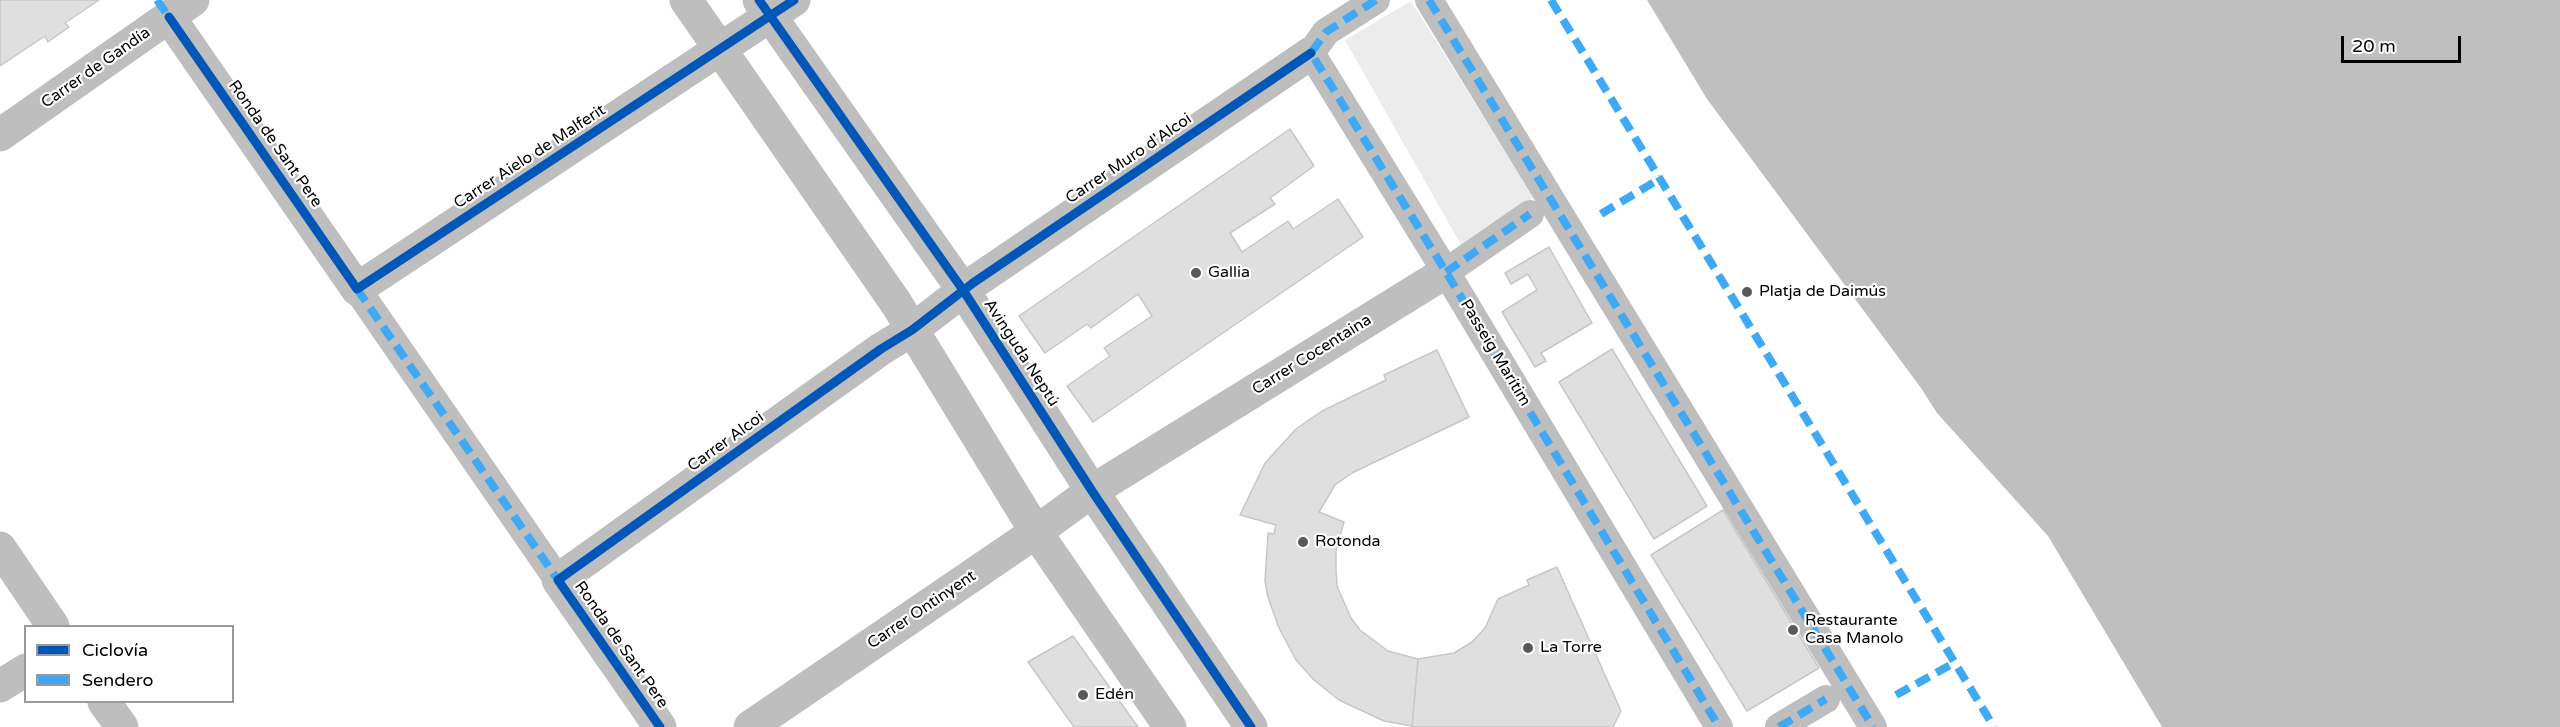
<!DOCTYPE html>
<html>
<head>
<meta charset="utf-8">
<style>
	body { margin:0 }
	#map { position:relative; width:2560px; height:727px; overflow:hidden; background:#fff; font-family:"Varela Round",sans-serif }
	canvas { display:block }
	.legend { position:absolute; left:24px; top:625px; width:210px; height:78px; box-sizing:border-box; background:#fff; border:2px solid #999; margin:0; padding:8px 10px; list-style:none; font-size:18px; color:#000 }
	.legend li { display:flex; align-items:center; gap:12px; height:30px }
	.legend b { width:30px; border:2px solid #999 }
	.scale { position:absolute; left:2341px; top:36px; width:120px; height:27px; box-sizing:border-box; border:3px solid #000; border-top:0; padding-left:8px; font-size:18px; line-height:21px; white-space:nowrap; color:#000; -webkit-text-stroke:4px #fff; paint-order:stroke }
</style>
</head>
<body>
<div id="map">
<canvas width="2560" height="727"></canvas>
<ul class="legend">
<li><b style="height:8px;background:#0057b8"></b>Ciclovía</li>
<li><b style="height:8px;background:#3fa9f5"></b>Sendero</li>
</ul>
<div class="scale">20 m</div>
</div>
<script>
const context = document.querySelector('canvas').getContext('2d');
context.lineJoin = 'round';
function fillPath(path, color) { context.fillStyle = color; context.fill(path, 'evenodd'); }
function strokePath(path, color, width, dash) { context.strokeStyle = color; context.lineWidth = width; context.lineCap = dash ? 'butt' : 'round'; context.setLineDash(dash || []); context.stroke(path); }
function write(font, color, halo, rows, align = 'center') {
  context.font = font + ' "Varela Round",sans-serif'; context.lineWidth = 4.5; context.setLineDash([]); context.textBaseline = 'middle'; context.strokeStyle = halo; context.fillStyle = color; for (const [text, x, y, turn = 0] of rows) {
    context.save(); context.translate(x, y); context.rotate((+turn || 0) * Math.PI / 180); context.textAlign = isNaN(turn) ? turn : align; if (halo) context.strokeText(text, 0, 0); context.fillText(text, 0, 0); context.restore();
  }
}
fillPath(new Path2D(`
	M1411,1L1534,197L1461,245L1345,40Z`), '#ececec');
fillPath(new Path2D(`
	M1647,0H2560V727H2162L2048,536L1937,413L1921,388L1707,99Z`), '#bfbfbf');
const building = new Path2D(`
	M0,0H99L65,23L69,27L48,42L45,36L0,66Z
	M1290,129L1314,166L1270,198L1275,204L1230,233L1242,252L1288,221L1293,229L1338,199L1363,237L1093,422L1067,386L1110,356L1104,348L1152,316L1138,294L1091,328L1087,324L1045,353L1019,316Z
	M1549,247L1592,323L1541,353L1546,361L1535,367L1502,312L1537,290L1528,274L1511,284L1505,273Z
	M1612,349L1707,506L1654,539L1559,382Z
	M1437,350L1469,417L1352,473L1335,485L1319,512L1344,522L1336,550V569L1337,586L1351,618L1360,630L1388,651L1418,659L1412,726L1384,721L1339,700L1314,680L1296,660L1279,628L1268,597L1265,581L1268,533L1274,534L1276,525L1240,515L1265,463L1296,429L1322,411L1386,380L1384,375Z
	M1723,510L1819,668L1747,711L1651,555Z
	M1557,567L1621,711L1613,727H1412L1418,659L1454,653L1472,642L1485,628L1498,599L1529,585L1527,580Z
	M1073,636L1138,727H1074L1028,662Z`);
fillPath(building, '#dfdfdf');
strokePath(building, '#c7c7c7', 1.5);
strokePath(new Path2D(`
	M1376,0L1326,32L1311,53L1446,272L1719,727
	M1429,0L1873,727
	M1446,272L1530,214
	M357,289L558,580
	M1779,727L1826,699`), '#bebebe', 28);
strokePath(new Path2D(`
	M686,0L896,303L1036,532L1170,727
	M759,0L963,290L1092,491L1251,727
	M169,17L357,289L794,0
	M0,135L193,0
	M0,548L53,626
	M0,686L26,670
	M104,702L122,727
	M660,727L558,580L881,349L912,330L973,283L1311,53
	M750,727L1036,532L1092,491L1446,272`), '#bebebe', 33);
strokePath(new Path2D(`
	M157,0L169,17
	M1376,0L1326,32L1311,53L1446,272L1719,727
	M1429,0L1873,727
	M1551,0L1994,727
	M1601,214L1661,178
	M1446,272L1530,214
	M357,289L558,580
	M1896,695L1956,662
	M1779,727L1826,699`), '#3fa9f5', 8, [15, 8]);
strokePath(new Path2D(`
	M759,0L963,290L1092,491L1251,727
	M169,17L357,289L794,0
	M660,727L558,580L881,349L912,330L973,283L1311,53`), '#0057b8', 9);
for (const [x, y, r, color] of [
	[1196,273,6,"#595959"],
	[1747,292,6,"#595959"],
	[1303,542,6,"#595959"],
	[1793,630,6,"#595959"],
	[1528,648,6,"#595959"],
	[1083,695,6,"#595959"]
]) { const dot = new Path2D(); dot.arc(x, y, r, 0, 2 * Math.PI); context.fillStyle = color; context.fill(dot); strokePath(dot, '#fff', 2); }
write('16px', '#000', '#fff', [
	["Carrer de Gandía",96,68,-35],
	["Ronda de Sant Pere",275,144,55],
	["Carrer Aielo de Malferit",530,157,-33],
	["Carrer Muro d'Alcoi",1129,159,-34],
	["Avinguda Neptú",1021,353,57],
	["Passeig Marítim",1495,353,59],
	["Carrer Cocentaina",1312,355,-32],
	["Carrer Alcoi",726,442,-36],
	["Carrer Ontinyent",922,610,-34],
	["Ronda de Sant Pere",621,645,55]
]);
write('16px', '#000', '#fff', [
	["Gallia",1208,273],
	["Platja de Daimús",1759,292],
	["Rotonda",1315,542],
	["Restaurante",1805,621],
	["Casa Manolo",1805,639],
	["La Torre",1540,648],
	["Edén",1095,695]
], 'left');
</script>
</body>
</html>
